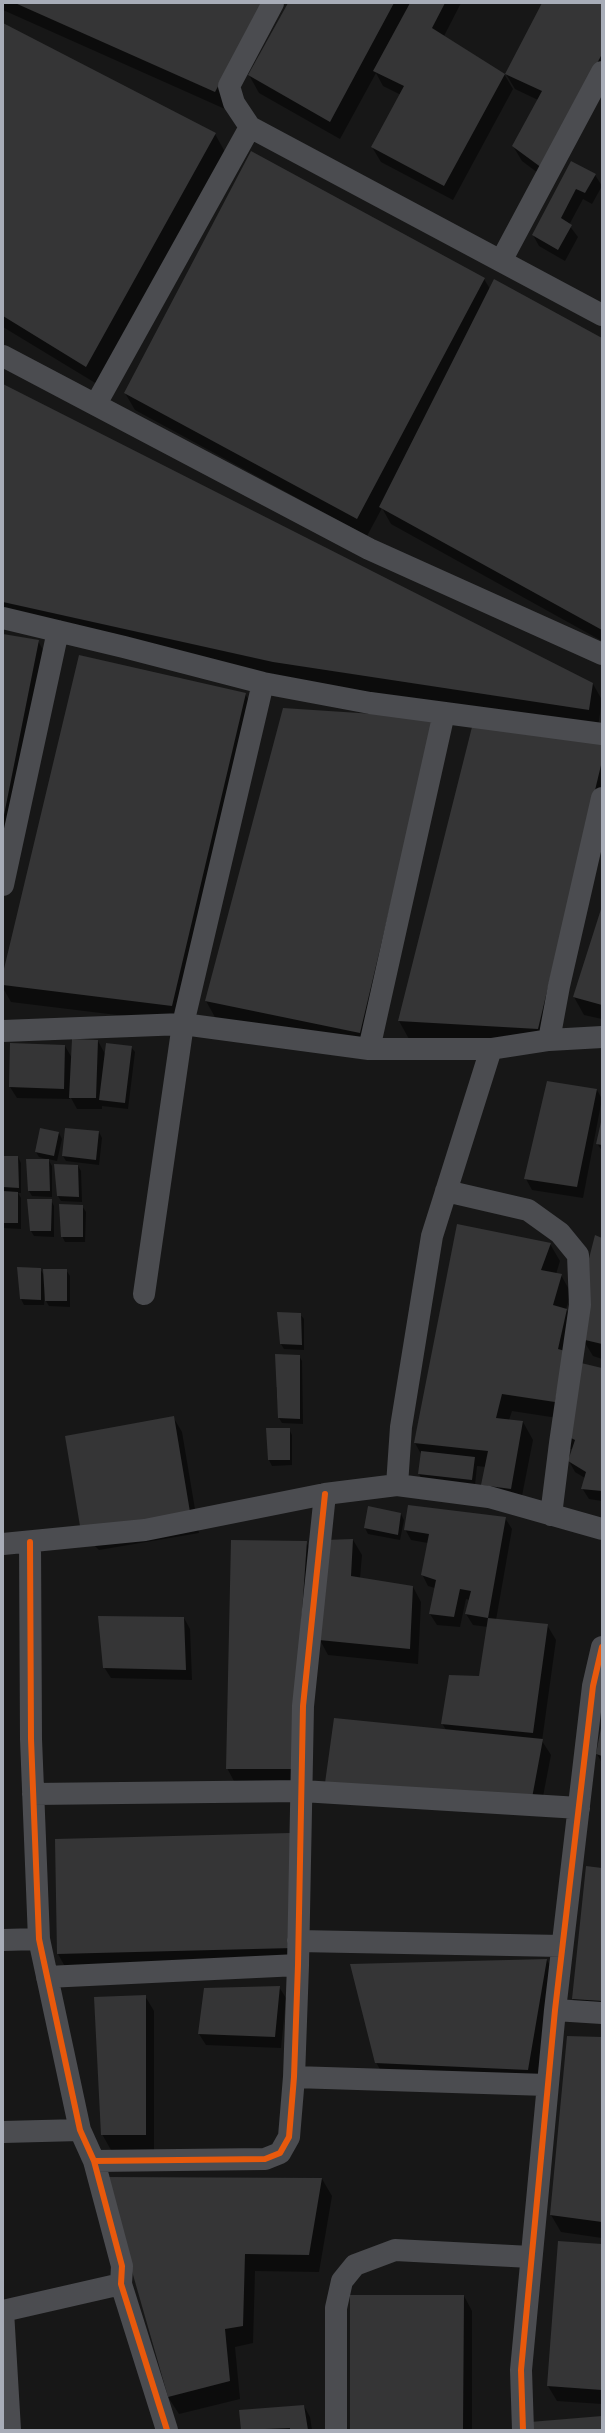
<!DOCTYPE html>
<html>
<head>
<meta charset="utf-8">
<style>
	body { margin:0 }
	#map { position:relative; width:605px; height:2433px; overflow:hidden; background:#171717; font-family:"PT Sans Narrow",sans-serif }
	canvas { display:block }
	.frame { position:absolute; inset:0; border:4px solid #a8adb8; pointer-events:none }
</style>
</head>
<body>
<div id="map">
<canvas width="605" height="2433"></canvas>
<div class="frame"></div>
</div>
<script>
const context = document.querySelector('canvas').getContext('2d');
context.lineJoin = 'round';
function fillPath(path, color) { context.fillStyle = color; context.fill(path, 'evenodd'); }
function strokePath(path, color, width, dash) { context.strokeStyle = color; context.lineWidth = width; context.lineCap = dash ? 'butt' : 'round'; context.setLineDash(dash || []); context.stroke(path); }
fillPath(new Path2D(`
	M3,3H281L225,109L3,10Z
	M290,3H461L444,36L504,74L513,89L453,200L381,162L372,147L401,95L383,86L376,73L340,139L259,93L249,75Z
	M544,3H602V85L550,182L522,161L513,146L538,100L515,89L506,74Z
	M3,24L215,134L225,152L97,384L3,327Z
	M572,163L595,175L602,186L592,204L583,199L569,225L578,237L565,261L539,246L533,235Z
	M484,279L490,289L602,339V641L391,524L382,508L367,536L135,410L125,393Z
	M3,385L593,684L602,700L598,727L283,679L3,617Z
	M3,635L38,641L48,659L3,885Z
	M245,694L255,711L182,1023L11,1002L3,988V977Z
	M435,719L370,1050L216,1019L206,1001Z
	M473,728L602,743V819L548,1046L409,1039L399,1021Z
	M602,908V1019L584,1015L574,997Z
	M98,1041L105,1054L131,1047L135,1052L128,1109L102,1106V1109H77L70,1096V1099L17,1098L10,1087L65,1046L72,1058Z
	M548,1083L597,1090L602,1099L583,1198L532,1190L526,1179Z
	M602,1124V1151L597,1143Z
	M99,1132L102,1138L99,1165L66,1161L63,1156Z
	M59,1133L62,1139L57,1161L48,1159L52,1166V1197L32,1196L29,1191L46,1159L39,1157L36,1152Z
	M3,1157H18L21,1163V1193H18L21,1198V1229L3,1228Z
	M78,1166L81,1171L82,1202L61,1201L58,1196Z
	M51,1200L54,1206V1237L34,1236L31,1231Z
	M82,1206L86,1212L85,1242H65L62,1236Z
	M458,1225L550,1244L560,1261L556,1274L561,1275L571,1293L566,1309L577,1327L564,1419L512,1411L509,1420L523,1422L533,1440L520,1506L492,1503L486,1467L477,1466L475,1485L422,1480L419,1474L421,1454L415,1443Z
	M602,1239V1359L593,1356L582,1338Z
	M40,1269L44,1275L66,1270L70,1276V1307L49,1306L46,1301L45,1291L44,1305H24L21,1299Z
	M300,1314L304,1319V1350L284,1349L281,1344Z
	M299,1356L302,1361L303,1424L282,1423L279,1418L276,1387H279Z
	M602,1369V1501L589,1499L582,1488L585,1478L575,1472L569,1461L573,1449H569L563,1439Z
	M173,1417L182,1432L199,1533L99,1550L90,1541Z
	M289,1429L292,1435V1465L272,1466L269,1460Z
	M369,1508L401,1514L404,1520L400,1540L368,1534L365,1528Z
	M505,1518L512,1529L496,1620L547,1625L556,1640L542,1741L551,1755L540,1812L446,1730L442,1723L480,1677L488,1627L473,1625L466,1614L470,1600L466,1599L460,1627L437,1625L430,1614L435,1588L428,1586L422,1574L428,1543L411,1540L405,1529Z
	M353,1540L362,1555L360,1578L413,1587L421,1602L418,1664L328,1655L320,1640Z
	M306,1542L315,1557L299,1784L235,1783L227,1768Z
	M184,1618L190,1629L192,1680L111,1678L104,1667Z
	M602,1730V1763L597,1754Z
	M290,1834L302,1966L68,1972L58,1954L56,1840Z
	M587,1867L602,1869V2018L583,2017L573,1999Z
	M547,1960L555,1975L536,2084L384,2077L376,2062Z
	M279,1987L286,1998L281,2048L206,2045L199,2034Z
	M145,1996L154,2011V2150H111L102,2134Z
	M602,2038V2238L561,2232L551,2215Z
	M106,2178L322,2179L332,2196L319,2272L255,2271L253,2343L235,2347L240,2399L179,2414L168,2397Z
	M602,2245V2404L557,2401L548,2386Z
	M464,2296L472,2311V2430H351Z
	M304,2406L310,2417L312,2430H242L240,2411Z`), '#0007');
fillPath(new Path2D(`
	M15,3H262L215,92Z
	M288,3H394L330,122L248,75Z
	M410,3H445L432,28L505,74L444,186L371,147L404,86L373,71Z
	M542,3H602V54L542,168L512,146L542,91L505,74Z
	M3,23L216,133L86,367L3,316Z
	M251,151L485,278L357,519L124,393Z
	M571,161L596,174L585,193L576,189L561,218L572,225L558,250L532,235Z
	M494,279L602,338V630L379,507Z
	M3,384L593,683L589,710L273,662L3,602Z
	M3,634L39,640L4,815H3Z
	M79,655L246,693L172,1006L3,985V973Z
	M283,708L435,718L360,1033L205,1001Z
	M472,727L602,742V761L538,1029L398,1021Z
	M602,906V1005L573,997Z
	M72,1039L98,1040L96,1098H69Z
	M10,1043L65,1045L64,1089L9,1087Z
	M106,1043L132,1046L125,1103L99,1100Z
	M547,1081L597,1089L577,1187L524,1179Z
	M601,1122H602V1145L596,1144Z
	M40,1128L59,1132L54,1156L35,1152Z
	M65,1128L99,1131L96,1160L62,1156Z
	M3,1156H18L19,1188L3,1187Z
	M26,1159H49L50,1191H28Z
	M54,1164L78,1165L79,1197L57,1196Z
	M3,1191L18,1192V1223H3Z
	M27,1199H52L51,1231H30Z
	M59,1204L83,1205V1237H61Z
	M457,1224L551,1243L541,1270L562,1274L553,1305L567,1309L558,1349L565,1351L555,1402L502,1394L496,1418L523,1421L511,1489L481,1485L488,1451L414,1443Z
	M595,1235L602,1238V1344L581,1339L584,1278Z
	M17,1267L41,1268V1300L20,1299Z
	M43,1269H67V1301H45Z
	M277,1312L301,1313L302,1345L280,1344Z
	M275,1354L300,1355V1419L278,1418Z
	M581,1363L602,1368V1491L581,1489L586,1472L568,1461L575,1440L569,1437Z
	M174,1416L191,1518L80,1526L65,1436Z
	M266,1428H290V1460H268Z
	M421,1451L475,1457L472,1480L418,1474Z
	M408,1505L506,1517L488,1618L465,1614L471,1591L460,1589L454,1617L429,1614L436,1580L421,1575L429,1534L404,1530Z
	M368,1506L401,1513L398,1535L364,1528Z
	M353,1539L351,1576L413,1586L410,1649L319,1640L325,1540Z
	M231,1540L307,1541L291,1769H226Z
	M98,1616L184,1617L186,1670L103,1668Z
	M488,1618L548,1624L533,1733L441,1724L449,1675L479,1676Z
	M334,1718L543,1739L532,1798L325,1783Z
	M601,1728H602V1756L596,1754Z
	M290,1833L293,1948L57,1954L55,1839Z
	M586,1866L602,1868V2001L572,1999Z
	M547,1959L528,2070L375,2063L350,1964Z
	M280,1986L275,2037L198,2034L204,1988Z
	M146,1995V2135H101L94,1997Z
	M567,2036L602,2037V2222L550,2215Z
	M105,2177L322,2178L309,2255L245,2254L243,2326L225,2329L230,2381L168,2397Z
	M558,2241L602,2244V2390L547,2386Z
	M350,2295H464L463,2430H350Z
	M304,2405L308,2430H290V2428L241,2430L239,2410Z
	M602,2416V2430H530V2422Z`), '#353536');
strokePath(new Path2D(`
	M273,3L229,86L234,103L250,127L602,315
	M501,261L602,72
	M3,356L369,549L602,654
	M96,404L250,127
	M3,618L124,647L263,683L370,703L602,734
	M3,885L58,631
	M3,1031L183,1024L369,1049H491L549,1040L602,1037
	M549,1040L559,986L602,798
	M369,1049L444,713
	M446,1191L528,1210L560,1233L578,1255L580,1305L560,1443L551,1515
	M144,1294L183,1024L263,683
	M397,1485L401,1427L432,1236L491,1049
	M30,1542L31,1739L39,1939L80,2130L94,2161L122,2266L121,2284L167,2430
	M3,1544L145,1530L325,1494L397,1485L489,1497L602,1529
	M33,1794L302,1791L579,1808
	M3,1940L39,1939
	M298,1941L562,1946
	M47,1977L298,1965
	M555,2010L602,2013
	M294,2077L547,2085
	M3,2132L80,2130
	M94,2161L265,2159L280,2153L289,2137L294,2077L298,1965L303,1706L325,1494
	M3,2311L121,2284
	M3,2311L10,2430
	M336,2430V2308L342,2281L355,2265L395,2250L531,2257
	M523,2430L521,2370L555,2010L593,1686L602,1647`), '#4b4c50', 22);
strokePath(new Path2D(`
	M30,1542L31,1739L39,1939L80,2130L94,2161L122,2266L121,2284L167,2430
	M94,2161L265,2159L280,2153L289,2137L294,2077L298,1965L303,1706L325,1494
	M523,2430L521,2370L555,2010L593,1686L602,1647`), '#e8590c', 6);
</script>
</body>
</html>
